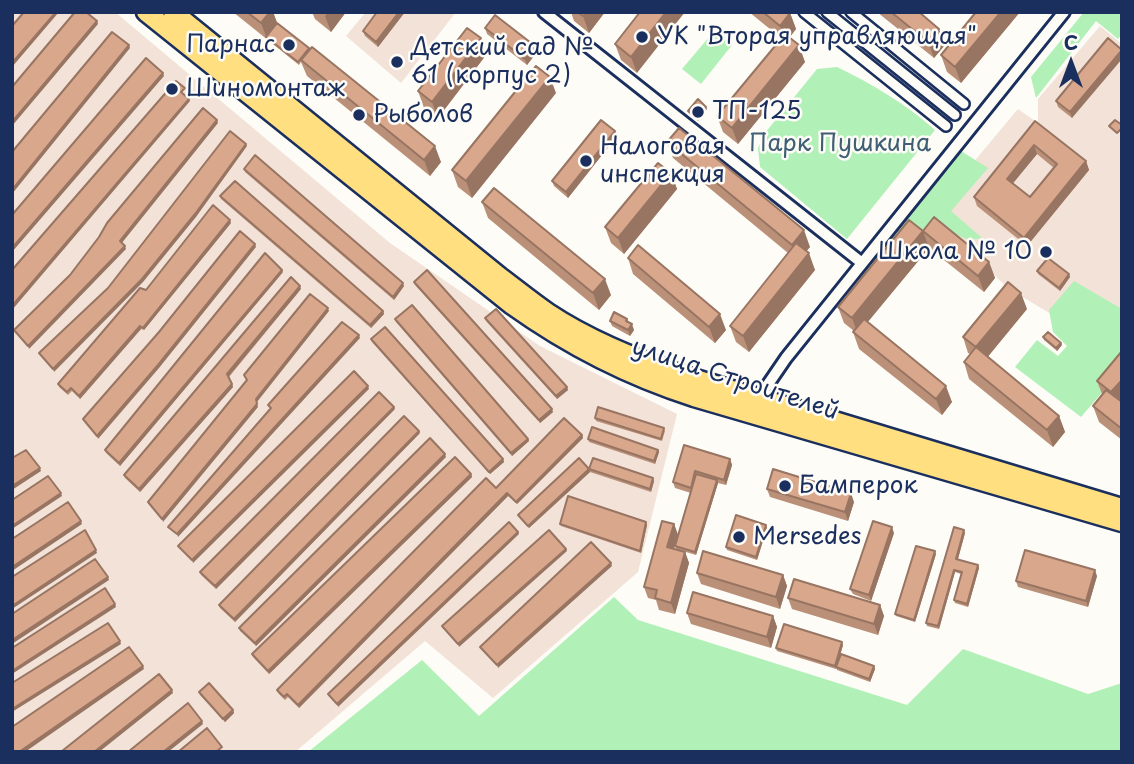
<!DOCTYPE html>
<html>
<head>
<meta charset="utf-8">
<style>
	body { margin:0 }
	#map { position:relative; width:1134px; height:764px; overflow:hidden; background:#fdfcf7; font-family:"Playpen Sans",sans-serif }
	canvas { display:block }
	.frame { position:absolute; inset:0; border:14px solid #1b2f5e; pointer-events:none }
	.north { position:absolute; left:1036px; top:28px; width:70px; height:70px; -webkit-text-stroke:5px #fdfcf7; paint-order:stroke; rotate:0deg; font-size:19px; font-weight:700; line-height:28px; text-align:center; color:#1b2f5e }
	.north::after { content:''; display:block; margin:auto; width:24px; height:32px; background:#1b2f5e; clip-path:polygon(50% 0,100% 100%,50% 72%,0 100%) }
</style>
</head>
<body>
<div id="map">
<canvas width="1134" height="764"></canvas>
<div class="frame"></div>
<div class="north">С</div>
</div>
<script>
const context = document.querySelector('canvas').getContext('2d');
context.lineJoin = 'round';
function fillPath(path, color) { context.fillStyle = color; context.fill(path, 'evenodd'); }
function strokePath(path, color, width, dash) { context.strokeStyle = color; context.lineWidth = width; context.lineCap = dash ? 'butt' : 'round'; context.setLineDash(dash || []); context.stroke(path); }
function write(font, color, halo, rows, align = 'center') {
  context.font = font + ' "Playpen Sans",sans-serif'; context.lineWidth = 5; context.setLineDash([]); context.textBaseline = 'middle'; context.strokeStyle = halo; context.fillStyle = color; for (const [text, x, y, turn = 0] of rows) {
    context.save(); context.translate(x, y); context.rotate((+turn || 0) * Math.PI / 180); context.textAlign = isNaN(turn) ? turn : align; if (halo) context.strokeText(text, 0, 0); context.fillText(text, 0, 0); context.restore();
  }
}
fillPath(new Path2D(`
	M12,12H115L390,243L540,346L677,414L638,572L493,698L425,641L295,752H12Z
	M366,12H456L401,83L346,36Z
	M1100,26L1122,44V356L1009,289L930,214L1018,109L1038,123V99Z`), '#f2e2d7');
fillPath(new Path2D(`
	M1084,12H1117L1122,16V34L1118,39L1096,21L1036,98L1031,77Z
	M714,31L732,45L701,84L682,69Z
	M837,67C872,84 906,104 935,130L847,239L760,167L758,148L765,133L817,69Z
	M961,151L988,168L951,211L982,238L969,240L942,229L871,293L855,279Z
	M1074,281L1122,309V369L1081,417L1015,367L1037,340L1058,356L1067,346L1053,332L1049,310Z
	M614,597L638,620L907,705L963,649L1088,694L1122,683V752H308L422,660L479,716Z`), '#b1f0b7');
const pedestrian = new Path2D(`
	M804,12L946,126
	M827,12L955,115
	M851,12L964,104`);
const minor = new Path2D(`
	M544,12L862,263
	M758,399L786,358L1064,12`);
const primary = new Path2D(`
	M146,12L512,305C568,345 628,376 694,397L1122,522
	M173,12L500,277C516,289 532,302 548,313C587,339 632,357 676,373L1122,508`);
strokePath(pedestrian, '#1b2f5e', 14);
strokePath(minor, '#1b2f5e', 16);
strokePath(primary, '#1b2f5e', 23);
strokePath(pedestrian, '#fdfcf7', 9);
strokePath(minor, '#fdfcf7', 10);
strokePath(primary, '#ffdf80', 18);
fillPath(new Path2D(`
	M233,12H273L277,23L309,48L441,162L430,176L307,76L301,62L299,65Z
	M312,12H346L331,32L315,19Z
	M377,12H405L378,47L365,36L363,31Z
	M571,12H605L589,33L574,21Z
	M640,12L637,73L621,60L615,44Z
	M749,12L790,13L796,29L789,38L805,62L738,144L723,132L717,116L781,38Z
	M877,12H919L945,45L934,58Z
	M976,12H1020L961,83L947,72L941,55Z
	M485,28L535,46L537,52L527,65L487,34Z
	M1108,38L1072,118L1058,107L1056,101Z
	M486,55L438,118L424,108L418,91Z
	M556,93L472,198L458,187L452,170Z
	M1035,121L1086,161L1089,170L1027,246L977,206L974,197ZM1037,154L1054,168L1030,197L1013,183Z
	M617,136L568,198L554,186L552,181Z
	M667,142L810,247L806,251L815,270L749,352L736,342L730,326L788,253L673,158Z
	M244,169L404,286L394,300L245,172Z
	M671,173L677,189L624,254L611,243L605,227Z
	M220,196L383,311L384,314L371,328L221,199Z
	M482,202L611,295L599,310L488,218Z
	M231,223L144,330L141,329L80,399L72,391L68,395L59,387L58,384L146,290Z
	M923,231L989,262L995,278L984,292L929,248L867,322L952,402L942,415L859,349L853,332L854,331L844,323L838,307Z
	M628,258L726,330L715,343L633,274Z
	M1037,271L1069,274L1070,277L1060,291L1038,274Z
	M283,272L120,466L106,453L105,450Z
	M414,282L553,412L540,423L415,285Z
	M301,289L229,377L233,387L140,492L125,478L124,475Z
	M1027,309L987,357L1059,416L1065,432L1053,447L969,379L964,362L970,354L968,353L963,337Z
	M485,318L567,387L568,390L557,399L486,321Z
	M395,319L528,439L529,441L512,456L396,322Z
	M627,319L634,330L630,336L612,326L610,321Z
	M1043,337L1062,345L1057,351L1044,340Z
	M371,339L503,459L504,462L490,474L372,342Z
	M1122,351V440L1099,422L1093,406L1102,394L1097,381Z
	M395,409L216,589L201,575L200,572Z
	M595,418L664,428L665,431L662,441L596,421Z
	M420,433L235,622L220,608L219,605Z
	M582,435L583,438L517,504L508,496L299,708L288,697L285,700L278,693L277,690L496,488Z
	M588,439L658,450L659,452L655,464L589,442Z
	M684,445L730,459L732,465L726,485L718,483L696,555L676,549L675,546L674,549L685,552L689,563L675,614L659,610L656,600L648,598L644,587L674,524L678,535L691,493L675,488L673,482Z
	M446,457L256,646L240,631L239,628Z
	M589,469L654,481L651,492L590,472L529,528L519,517L518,515Z
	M471,474L472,477L269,674L253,657L252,654Z
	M767,489L854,502L848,521L770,497Z
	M646,522L647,525L641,553L561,526L560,524Z
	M766,525L767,528L757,560L727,550L726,547Z
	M894,533L871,601L853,594L850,589Z
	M965,533L958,559L978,565L979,568L968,607L955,603L954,600L961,574L955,572L939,629L927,626L926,623Z
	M936,554L915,622L896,616L895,614Z
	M697,573L783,575L787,586L780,609L701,584Z
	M1097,576L1088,607L1018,587L1016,581Z
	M788,598L880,605L884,616L878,635L792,609Z
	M687,613L773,616L777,627L771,648L691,624Z
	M843,645L836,669L777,651L776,648Z
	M874,666L875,669L870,682L837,670L836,667Z
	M199,692L233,710L234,713L225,722L200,695Z`), '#bb9078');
fillPath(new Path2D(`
	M56,12H59L12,67V63Z
	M270,12H273L278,25L266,37L267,39L261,23Z
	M328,12H346L331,32L325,16Z
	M399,12H405L378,47L376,42Z
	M586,12H605L589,33L583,16Z
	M666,12H685L637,73L631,57Z
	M1001,12H1020L961,83L955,67Z
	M790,13L796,29L786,42L780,26Z
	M97,21L98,24L12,126V122Z
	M939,29L945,45L934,58L928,42Z
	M481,38L486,55L438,118L432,102Z
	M129,45L130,48L12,194V190Z
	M799,45L805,62L738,144L732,128Z
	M535,46L537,52L527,65L525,59Z
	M1122,50V59L1072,118L1070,112Z
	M163,73L164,76L12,252V248Z
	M550,77L556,93L472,198L466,181Z
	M189,99L190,101L12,310V306Z
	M706,107L707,109L698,121L696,118Z
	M217,120L218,123L121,244L120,241Z
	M615,131L617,136L568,198L566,192Z
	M246,144L247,146L196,217L143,282L54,372L53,369Z
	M1034,145L1037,154L1010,187L1007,179Z
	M435,146L441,162L430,176L424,160Z
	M1086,161L1089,170L1027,246L1024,238Z
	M671,173L677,189L624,254L618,238Z
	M230,220L231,223L144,330L143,328Z
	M804,230L810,247L798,261L792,245Z
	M923,231L929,248L858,334L852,318Z
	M255,244L256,247L159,368L98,439L97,436Z
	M125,246L126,249L29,349L28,346Z
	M809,253L815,270L749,352L743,336Z
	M989,262L995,278L984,292L978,276Z
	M282,270L283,272L120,466L119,463Z
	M1069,274L1070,277L1060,291L1059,288Z
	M605,279L611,295L599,310L593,293Z
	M403,283L404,286L394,300L393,297Z
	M300,286L301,289L228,377L227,374Z
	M1021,293L1027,309L982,364L976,347Z
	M328,308L329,311L257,402L256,399Z
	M383,311L384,314L371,328L370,325Z
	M720,314L726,330L715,343L709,327Z
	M632,324L634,330L630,336L628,330Z
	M140,326L141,329L80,399L79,396Z
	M359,335L360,338L178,537L177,534Z
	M1061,343L1062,345L1057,351L1056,348Z
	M1122,380V403L1117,408L1111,392Z
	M232,384L233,387L140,492L139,489Z
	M368,386L369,389L193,563L192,560Z
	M946,386L952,402L942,415L936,399Z
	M567,387L568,390L557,399L556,396Z
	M257,404L258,407L163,522L162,519Z
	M394,407L395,409L216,589L215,586Z
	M552,409L553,412L540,423L539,420Z
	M1059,416L1065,432L1053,447L1047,430Z
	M419,431L420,433L235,622L234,619Z
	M582,435L583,438L517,504L516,502Z
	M528,439L529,441L512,456L511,453Z
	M658,450L659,452L655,464L654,461Z
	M445,454L446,457L256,646L255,643Z
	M503,459L504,462L490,474L489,472Z
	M730,459L732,465L726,485L724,480Z
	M40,468L41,471L12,490V486Z
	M589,469L590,472L529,528L528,526Z
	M471,474L472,477L269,674L268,671Z
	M653,478L654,481L651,492L650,489Z
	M717,480L718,483L696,555L695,552Z
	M61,493L62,496L12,529V526Z
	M507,493L508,496L299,708L298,705Z
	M851,493L854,502L848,521L845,512Z
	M81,521L82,524L12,571V567Z
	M646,522L647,525L641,553L640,551Z
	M674,524L678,535L671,558L667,547Z
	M766,525L767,528L757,560L756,557Z
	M892,527L894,533L871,601L869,595Z
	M964,530L965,533L957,562L956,559Z
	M518,532L519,534L338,707L337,704Z
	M566,549L567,551L459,647L458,644Z
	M96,550L97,553L12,609V606Z
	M935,551L936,554L915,622L914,620Z
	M685,552L689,563L675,614L671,603Z
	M611,563L612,566L498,668L497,665Z
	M978,565L979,568L968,607L967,604Z
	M954,570L955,572L939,629L938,626Z
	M1095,570L1097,576L1088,607L1086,601Z
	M783,575L787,586L780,609L776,597Z
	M108,577L109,580L12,644V640Z
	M115,604L116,607L12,674V671Z
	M880,605L884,616L878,635L874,624Z
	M773,616L777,627L771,648L767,637Z
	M120,641L121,644L12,712V709Z
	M842,642L843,645L836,669L835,666Z
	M143,666L144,669L25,752H19Z
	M874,666L875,669L870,682L869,679Z
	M172,690L173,693L99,752H94Z
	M233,710L234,713L225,722L223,719Z
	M202,721L203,724L168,752H163Z`), '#987562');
const building = new Path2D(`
	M24,12H56L12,63V26Z
	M75,12H86L97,21L12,122V87Z
	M247,12H270L261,23Z
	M377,12H399L376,42L363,31Z
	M577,12H586L583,16Z
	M640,12H666L631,57L615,44Z
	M763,12H789L790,13L780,26Z
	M891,12H919L939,29L928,42Z
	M976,12H1001L955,67L941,55Z
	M495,15L535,46L525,59L485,28Z
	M277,23L309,48L298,62L266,37Z
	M467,28L481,38L432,102L418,91Z
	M112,32L129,45L12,190V152Z
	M785,34L799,45L732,128L717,116Z
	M1108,38L1122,50L1070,112L1056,101Z
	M312,47L435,146L424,160L301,60Z
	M146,58L163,73L12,248V215Z
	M536,66L550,77L466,181L452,170Z
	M176,81L185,88L181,92L189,99L12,306V270Z
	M698,99L706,107L696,118L688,111Z
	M203,108L217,120L120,241L125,246L28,346L14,330L70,275L99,237L107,223Z
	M601,120L615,131L566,192L552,181Z
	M1115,120L1122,125V128L1117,133L1109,126Z
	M1035,121L1086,161L1024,238L974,197ZM1034,145L1057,164L1030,197L1007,179Z
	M679,128L804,230L792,245L667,142Z
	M230,131L246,144L195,214L142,279L53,369L39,353L108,288Z
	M255,155L403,283L393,297L244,169Z
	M658,163L671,173L618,238L605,227Z
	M235,181L383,311L370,325L220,196Z
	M494,188L605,279L593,293L482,202Z
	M213,205L230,220L143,328L140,326L79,396L71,388L67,392L58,384L140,288L146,290Z
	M934,217L989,262L978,276L923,231Z
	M909,220L923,231L852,318L838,307Z
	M240,231L255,244L158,365L97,436L83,419L159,332Z
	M796,243L809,253L743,336L730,326Z
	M638,245L720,314L709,327L628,258Z
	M265,253L282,270L119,463L105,450Z
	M1048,258L1069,274L1059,288L1037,271Z
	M427,270L552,409L539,420L414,282Z
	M291,277L300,286L227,374L232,384L139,489L124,475Z
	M1008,282L1021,293L976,347L1059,416L1047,430L964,362L976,347L963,337Z
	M310,294L328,308L256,399L257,404L162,519L148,502L247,380L244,375Z
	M412,305L528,439L511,453L395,319Z
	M496,309L567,387L556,396L485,318Z
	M614,312L627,319L626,321L632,324L628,330L610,321Z
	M864,319L946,386L936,399L853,332Z
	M342,322L359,335L177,534L168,527L271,408L268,405Z
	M385,327L503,459L489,472L371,339Z
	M1048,332L1061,343L1056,348L1043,337Z
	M1122,351V380L1111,392L1097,381Z
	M354,371L368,386L192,560L178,546Z
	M1106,390L1122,402V429L1093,406Z
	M379,392L394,407L215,586L200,572Z
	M598,407L664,428L661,439L595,418Z
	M404,416L419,431L234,619L219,605Z
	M564,418L582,435L516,502L507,493L298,705L287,694L284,697L277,690L486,478L496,488Z
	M592,427L658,450L654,461L588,439Z
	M430,438L445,454L255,643L239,628Z
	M684,445L730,459L724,480L695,471L691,488L673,482Z
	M26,450L40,468L12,486V458Z
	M455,457L471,474L268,671L252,654Z
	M579,458L589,469L593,458L653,478L650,489L589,469L528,526L518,515Z
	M773,469L851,493L845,512L767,489Z
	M696,474L717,480L695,552L675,546Z
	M48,476L61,493L12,526V500Z
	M568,496L646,522L640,551L560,524Z
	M68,502L81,521L12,567V539Z
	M736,515L766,525L756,557L726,547Z
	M662,521L674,524L667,547L685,552L671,603L655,598L657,590L644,587Z
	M873,521L892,527L869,595L850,589Z
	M509,522L518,532L337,704L328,694Z
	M954,527L964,530L956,559L978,565L967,604L954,600L962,572L954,570L938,626L926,623Z
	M85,530L96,550L12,606V577Z
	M549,530L566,549L458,644L442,626Z
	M591,542L611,563L497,665L480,647Z
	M916,546L935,551L914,620L895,614Z
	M1025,550L1095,570L1086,601L1016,581Z
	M703,551L783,575L776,597L697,573Z
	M95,559L108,577L12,640V614Z
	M794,579L880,605L874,624L788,598Z
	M105,588L115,604L12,671V648Z
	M693,592L773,616L767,637L687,613Z
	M108,623L120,641L12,709V683Z
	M784,624L842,642L835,666L776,648Z
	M129,647L143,666L19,752H12V727Z
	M841,654L874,666L869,679L836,667Z
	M159,674L172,690L94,752H63L62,751Z
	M209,683L233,710L223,719L199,692Z
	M188,703L202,721L163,752H128Z
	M207,728L222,747L216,752H178Z`);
fillPath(building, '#d9a78c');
strokePath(building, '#987562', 2);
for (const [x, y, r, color] of [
	[642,37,7,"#1b2f5e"],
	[289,45,7,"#1b2f5e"],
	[397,62,7,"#1b2f5e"],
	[172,89,7,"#1b2f5e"],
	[698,112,7,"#1b2f5e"],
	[359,115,7,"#1b2f5e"],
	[586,161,7,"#1b2f5e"],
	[1046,252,7,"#1b2f5e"],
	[785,486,7,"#1b2f5e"],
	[739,537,7,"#1b2f5e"]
]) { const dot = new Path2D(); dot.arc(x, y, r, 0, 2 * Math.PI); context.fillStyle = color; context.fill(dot); strokePath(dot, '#fdfcf7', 2.5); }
write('24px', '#1b2f5e', '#fdfcf7', [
	["УК \"Вторая управляющая\"",656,37],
	["Парнас",275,45,"right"],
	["Детский сад №",411,48],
	["61 (корпус 2)",411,76],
	["Шиномонтаж",186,89],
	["ТП-125",712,112],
	["Рыболов",373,115],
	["Налоговая",600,147],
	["инспекция",600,175],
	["Школа № 10",1032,252,"right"],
	["Бамперок",799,486],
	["Mersedes",753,537]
], 'left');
write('24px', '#405f74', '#fdfcf7', [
	["Парк Пушкина",840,144]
]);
write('24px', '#1b2f5e', '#fdfcf7', [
	["улица Строителей",735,380,18]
]);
</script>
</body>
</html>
